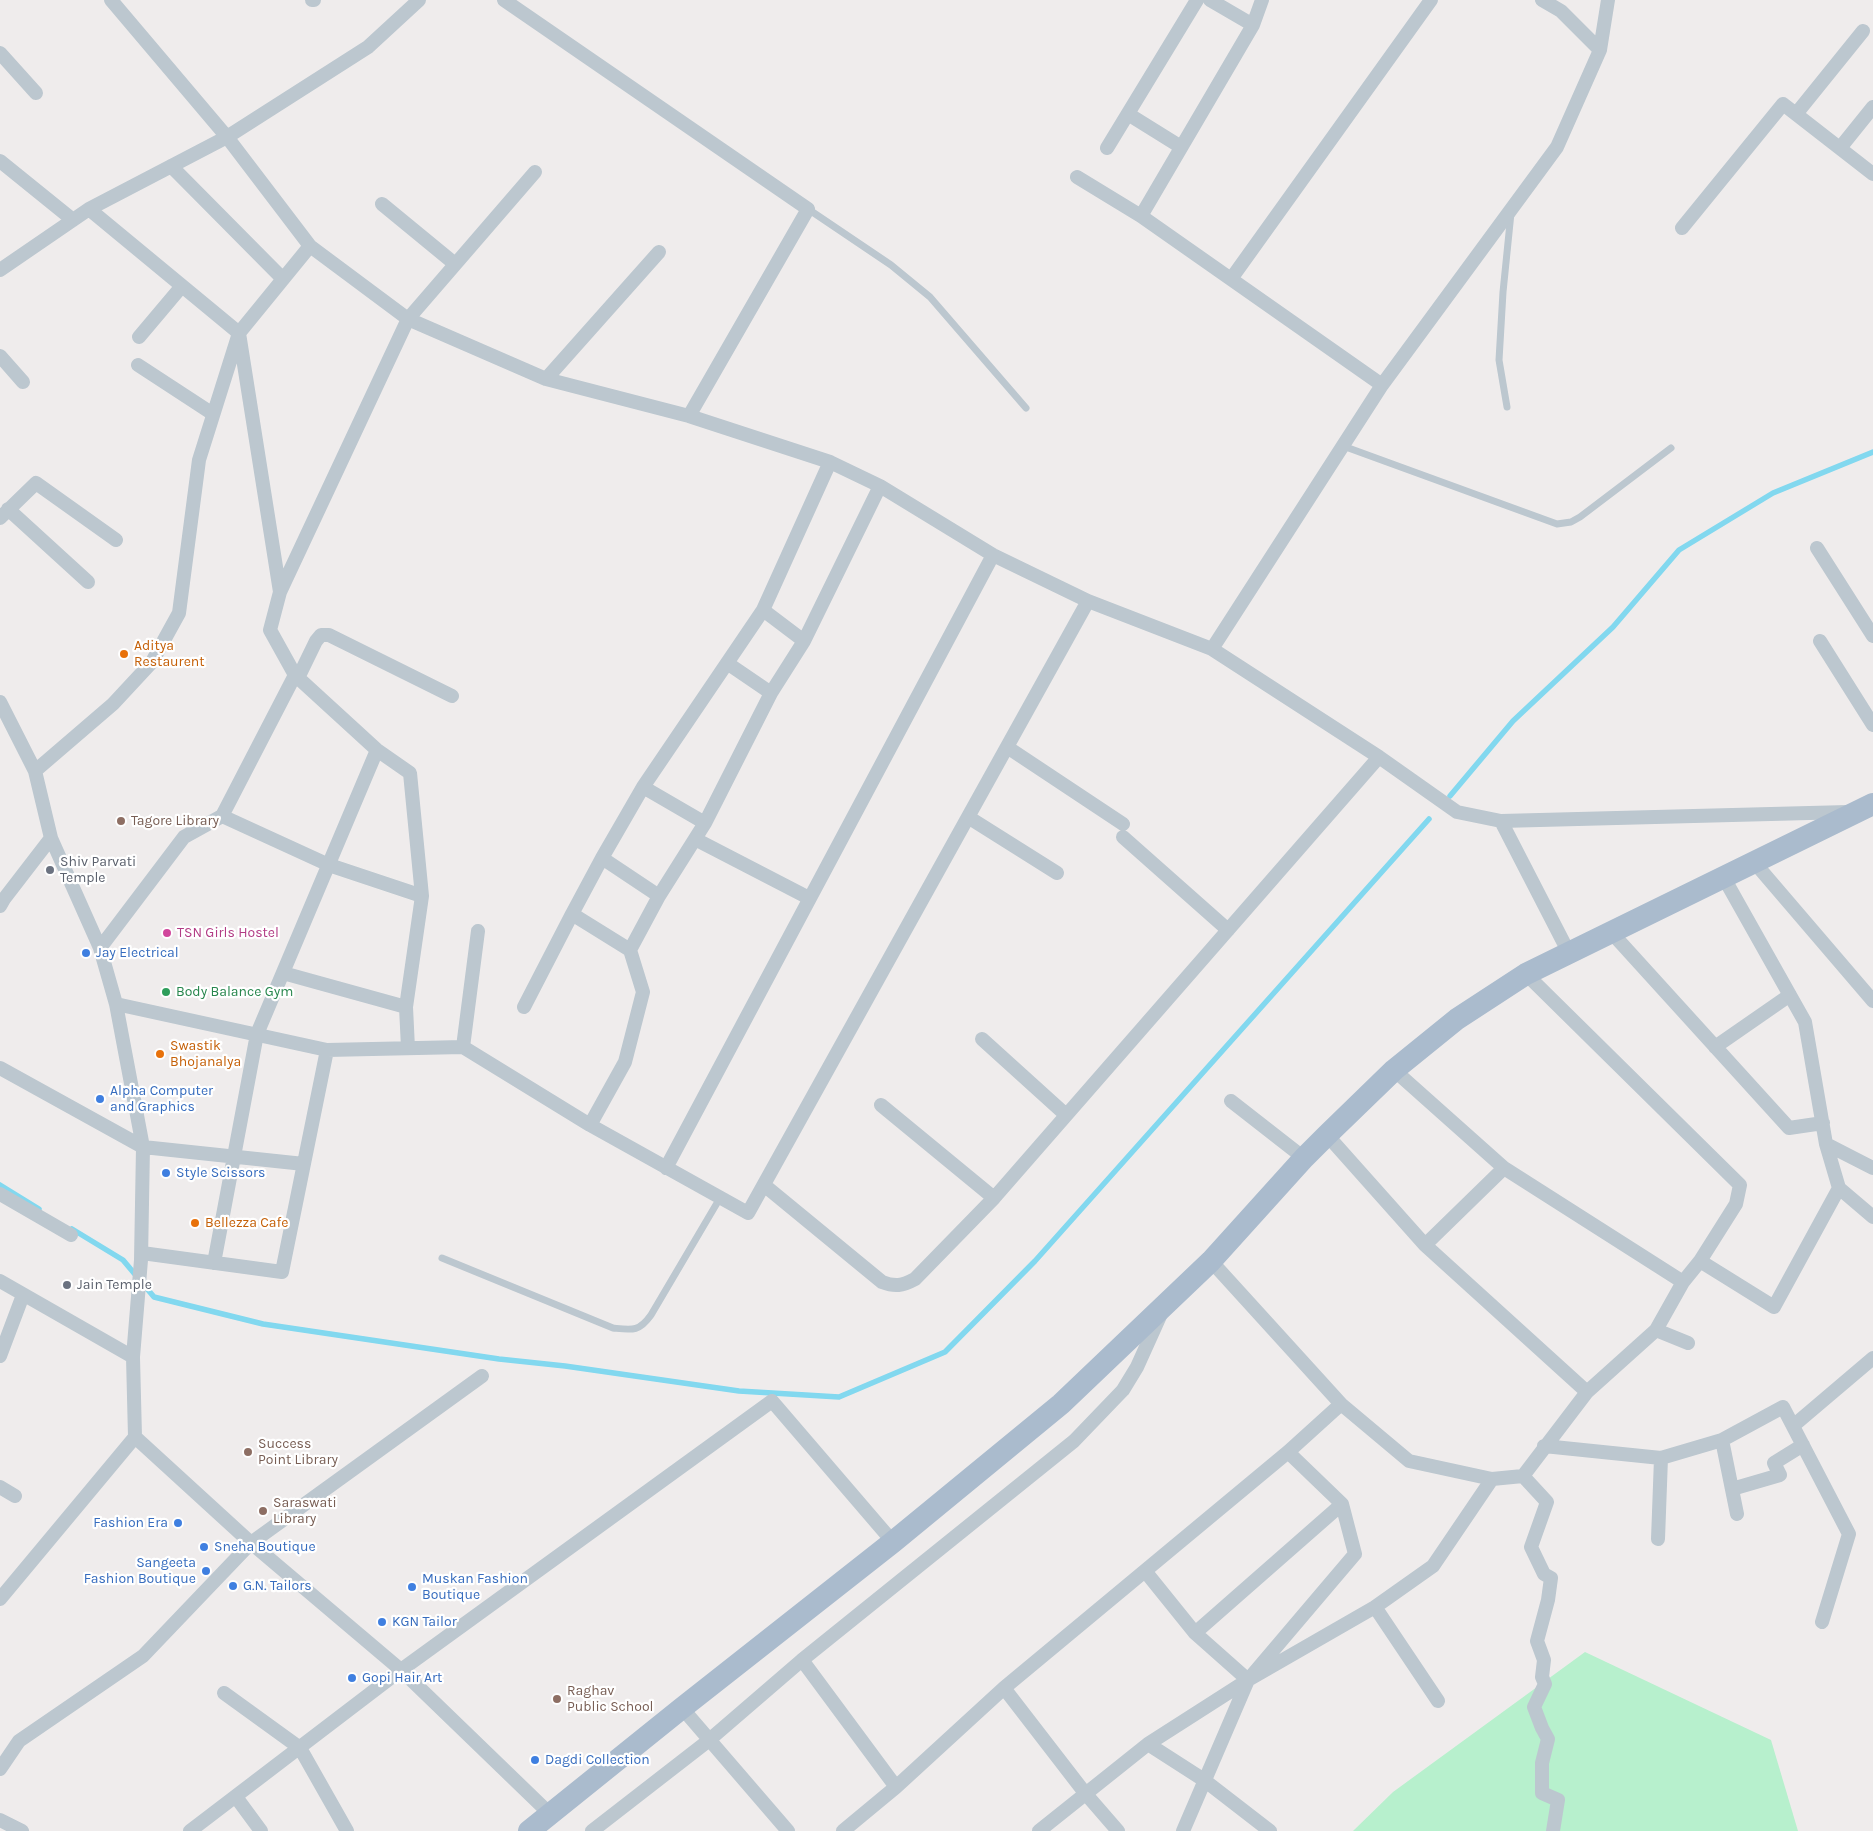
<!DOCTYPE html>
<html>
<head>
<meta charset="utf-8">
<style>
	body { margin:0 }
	canvas { display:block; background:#efecec }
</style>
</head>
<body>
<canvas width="1873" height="1831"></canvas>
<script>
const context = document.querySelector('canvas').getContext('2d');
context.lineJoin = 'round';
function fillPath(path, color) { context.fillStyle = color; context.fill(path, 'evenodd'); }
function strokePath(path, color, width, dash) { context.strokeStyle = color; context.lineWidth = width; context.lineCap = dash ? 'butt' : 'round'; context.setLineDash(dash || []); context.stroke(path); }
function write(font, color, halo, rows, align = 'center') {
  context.font = font + ' Karla,sans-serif'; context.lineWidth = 4.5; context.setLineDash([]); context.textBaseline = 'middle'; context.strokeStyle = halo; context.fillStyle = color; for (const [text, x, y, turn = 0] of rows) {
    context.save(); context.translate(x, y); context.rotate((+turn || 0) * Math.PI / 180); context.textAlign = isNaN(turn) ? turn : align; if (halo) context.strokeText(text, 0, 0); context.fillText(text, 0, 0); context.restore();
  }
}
fillPath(new Path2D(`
	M1585,1652L1771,1740L1798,1831H1353L1393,1792Z`), '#b7f0cd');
strokePath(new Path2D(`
	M1450,796L1513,721L1613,627L1679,550L1773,493L1873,452
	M0,1185L39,1209
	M72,1229L123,1260L154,1297L263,1324L499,1359L565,1366L739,1391L839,1397L945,1352L1035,1261L1429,819`), '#82d8ef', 5.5);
strokePath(new Path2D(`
	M808,209L891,265L930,297L1026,408
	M1507,407L1499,360L1503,292L1511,213
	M1343,446L1557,524L1571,522L1580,517L1671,448
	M442,1258L613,1328C632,1330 639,1332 651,1315L720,1198`), '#bcc7cf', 7);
strokePath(new Path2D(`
	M111,0L227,137L310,246L408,319L546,379L689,416L830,462L880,486L993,555L1088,601L1212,649L1379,757L1457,812L1501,821L1848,812
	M312,0H314
	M504,0L808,209L689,416
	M1210,0L1253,25
	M1600,50L1608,0
	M0,53L36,93
	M1128,114L1181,147
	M1796,114L1863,31
	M1107,148L1197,0
	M1840,148L1873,107
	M0,161L73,220
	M171,166L283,279
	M1077,177L1141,216L1382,385
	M382,204L455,264
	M89,209L239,333L280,592
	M1141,216L1253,25L1262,0
	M1682,228L1783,104L1873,174
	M0,270L89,209L227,137L368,47L419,0
	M1231,279L1431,0
	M139,337L182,286
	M0,356L23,382
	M138,365L213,414
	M546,379L659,252
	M8,509L88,582
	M0,518L36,483L116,540
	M1817,548L1873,636
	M763,610L830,462
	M804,641L880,486
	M1820,641L1873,725
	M1212,649L1382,385L1557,147L1600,50L1561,11L1542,0
	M298,678L316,641L321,635H329L452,696
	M0,702L35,771L51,838L100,948L116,1004L143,1147L141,1260L133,1357L135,1437L0,1599
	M1007,747L1123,824
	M35,771L113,704L152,662L179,613L199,460L239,333L310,246
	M643,787L763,610L804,641L771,693
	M222,816L329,865L422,896
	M968,817L1057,873
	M1501,821L1569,953
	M705,823L771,693L727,663
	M1123,837L1228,930
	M695,839L809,898
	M602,858L643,787L705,823L659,896
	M1754,862L1873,1001
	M0,906L4,899L51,838
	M572,914L602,858L659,896L630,950
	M1611,932L1789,1128L1823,1123
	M100,948L184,837L222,816L295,675
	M283,973L406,1007
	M116,1004L327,1050L463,1047L590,1125L748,1213L1088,601
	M524,1007L572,914L630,950L643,992L625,1062L590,1125
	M982,1039L1066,1115
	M463,1047L478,931
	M1715,1047L1790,995
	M408,1048L406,1007L422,896L410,773L377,750L295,675L270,630L280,592L408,319L535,172
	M0,1068L143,1147L304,1164
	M1394,1070L1504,1168L1683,1282
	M1231,1101L1304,1158
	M881,1105L994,1198L1379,757
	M1327,1135L1425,1245L1587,1392
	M1826,1144L1873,1168
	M666,1168L993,555
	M764,1185L882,1282C895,1287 902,1286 915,1279L994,1198
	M1839,1188L1873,1217
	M0,1194L71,1235
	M1425,1245L1504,1168
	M142,1253L282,1272L327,1050
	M1211,1261L1341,1404L1409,1461L1492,1479L1523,1476L1587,1392L1656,1330L1683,1282L1700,1261L1736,1204L1740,1185L1526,974
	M1700,1261L1774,1307L1839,1188L1826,1144L1805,1022L1724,878
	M214,1263L257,1034L377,750
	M0,1281L133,1357
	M1656,1330L1688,1343
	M0,1356L23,1295
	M1793,1426L1873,1358
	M135,1437L251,1543L401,1670L550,1814
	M1722,1440L1737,1514
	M1544,1446L1661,1458L1722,1440L1783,1407L1849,1534L1822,1622
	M1523,1476L1547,1502L1531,1547L1544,1574L1551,1578L1548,1600L1537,1641L1544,1660L1542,1677L1545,1684L1534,1707L1542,1728L1548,1739L1542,1763V1793L1558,1800L1553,1831
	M0,1487L15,1496
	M1732,1489L1780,1475L1774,1463L1803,1445
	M1658,1539L1661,1458
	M1145,1571L1195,1633L1248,1680
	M1375,1607L1438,1701
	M1195,1633L1342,1504
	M802,1660L896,1787
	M1004,1688L1085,1793L1118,1831
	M224,1693L300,1748L347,1831
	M682,1708L788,1831
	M1148,1744L1204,1780L1270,1831
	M0,1769L19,1741L143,1656L251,1543L482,1376
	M236,1797L261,1831
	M0,1820L22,1831
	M190,1831L401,1670L772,1401L893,1542
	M592,1831L708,1741L802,1660L1074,1441L1123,1390L1137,1367L1160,1316
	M843,1831L896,1787L1004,1688L1288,1452L1341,1404
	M1039,1831L1148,1744L1248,1680L1375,1607L1433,1566L1492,1479
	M1183,1831L1248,1680L1355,1554L1342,1504L1288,1452`), '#bcc7cf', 14);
strokePath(new Path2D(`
	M529,1831L682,1708L893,1542L1061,1404L1211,1261L1304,1158L1327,1135L1394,1070L1457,1019L1526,974L1873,804`), '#aabbcd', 22);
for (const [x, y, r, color] of [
	[124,654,5,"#e8710a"],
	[121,821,5,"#8d6e63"],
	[50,870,5,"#6b7280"],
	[167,933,5,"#d1479c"],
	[86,953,5,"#3f7fe0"],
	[166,992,5,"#2e9e5b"],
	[160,1054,5,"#e8710a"],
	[100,1099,5,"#3f7fe0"],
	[166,1173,5,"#3f7fe0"],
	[195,1223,5,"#e8710a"],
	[67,1285,5,"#6b7280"],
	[248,1452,5,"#8d6e63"],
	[263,1511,5,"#8d6e63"],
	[178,1523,5,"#3f7fe0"],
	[204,1547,5,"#3f7fe0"],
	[206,1571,5,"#3f7fe0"],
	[233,1586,5,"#3f7fe0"],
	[412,1587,5,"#3f7fe0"],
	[382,1622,5,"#3f7fe0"],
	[352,1678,5,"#3f7fe0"],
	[557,1699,5,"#8d6e63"],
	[535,1760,5,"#3f7fe0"]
]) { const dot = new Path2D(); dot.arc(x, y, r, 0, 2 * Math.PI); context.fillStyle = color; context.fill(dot); strokePath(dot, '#fff', 2); }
write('14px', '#c56008', '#fff', [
	["Aditya",134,646],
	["Restaurent",134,662],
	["Swastik",170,1046],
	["Bhojanalya",170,1062],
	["Bellezza Cafe",205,1223]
], 'left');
write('14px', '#785e54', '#fff', [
	["Tagore Library",131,821],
	["Success",258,1444],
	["Point Library",258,1460],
	["Saraswati",273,1503],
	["Library",273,1519],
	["Raghav",567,1691],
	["Public School",567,1707]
], 'left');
write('14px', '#5b616d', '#fff', [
	["Shiv Parvati",60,862],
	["Temple",60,878],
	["Jain Temple",77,1285]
], 'left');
write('14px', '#b23c85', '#fff', [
	["TSN Girls Hostel",177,933]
], 'left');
write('14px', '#366cbe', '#fff', [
	["Jay Electrical",96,953],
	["Alpha Computer",110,1091],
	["and Graphics",110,1107],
	["Style Scissors",176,1173],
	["Fashion Era",168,1523,"right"],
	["Sneha Boutique",214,1547],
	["Sangeeta",196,1563,"right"],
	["Fashion Boutique",196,1579,"right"],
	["Muskan Fashion",422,1579],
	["Boutique",422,1595],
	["G.N. Tailors",243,1586],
	["KGN Tailor",392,1622],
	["Gopi Hair Art",362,1678],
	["Dagdi Collection",545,1760]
], 'left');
write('14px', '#27864d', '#fff', [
	["Body Balance Gym",176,992]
], 'left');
</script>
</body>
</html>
